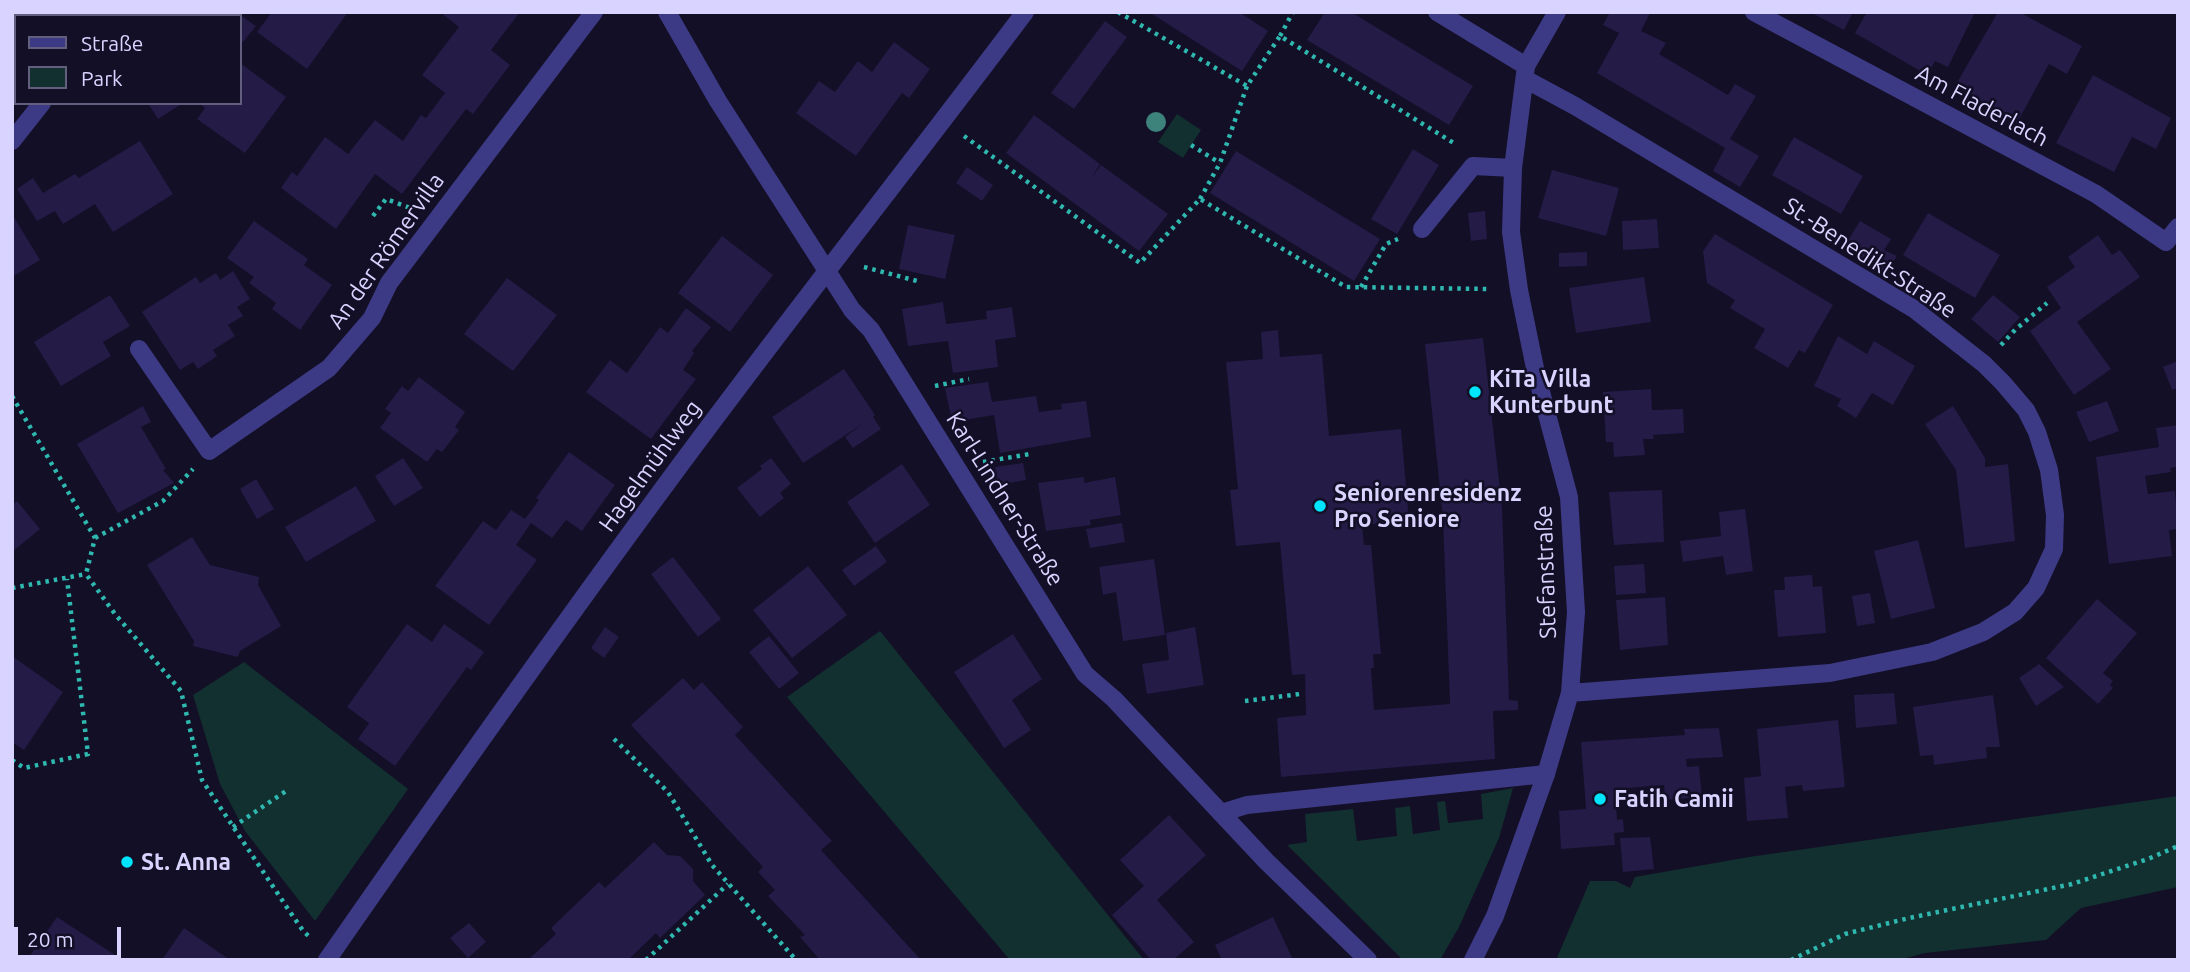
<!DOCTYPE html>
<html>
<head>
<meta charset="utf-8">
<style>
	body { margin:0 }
	#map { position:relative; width:2190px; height:972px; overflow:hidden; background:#130f26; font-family:Ubuntu,sans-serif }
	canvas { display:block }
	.frame { position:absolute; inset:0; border:14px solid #d9d4ff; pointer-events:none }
	.legend { position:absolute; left:14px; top:14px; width:228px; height:91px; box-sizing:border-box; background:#130f26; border:2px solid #625e7d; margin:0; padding:9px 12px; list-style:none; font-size:21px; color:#d9d4ff }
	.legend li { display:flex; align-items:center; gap:14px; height:35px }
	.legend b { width:35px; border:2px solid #625e7d }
	.scale { position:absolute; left:14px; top:927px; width:107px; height:32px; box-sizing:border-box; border:4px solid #d9d4ff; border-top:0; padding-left:9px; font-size:21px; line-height:24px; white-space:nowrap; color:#d9d4ff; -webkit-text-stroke:5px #130f26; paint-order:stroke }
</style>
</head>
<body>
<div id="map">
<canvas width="2190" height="972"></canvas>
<div class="frame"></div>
<ul class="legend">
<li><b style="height:9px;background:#3d3a85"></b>Straße</li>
<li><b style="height:19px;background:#12302f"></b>Park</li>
</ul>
<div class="scale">20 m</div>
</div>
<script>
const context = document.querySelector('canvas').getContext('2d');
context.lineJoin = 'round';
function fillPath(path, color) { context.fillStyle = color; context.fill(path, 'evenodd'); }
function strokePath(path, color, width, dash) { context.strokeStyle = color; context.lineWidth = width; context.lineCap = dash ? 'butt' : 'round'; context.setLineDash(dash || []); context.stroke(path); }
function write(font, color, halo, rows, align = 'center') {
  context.font = font + ' Ubuntu,sans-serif'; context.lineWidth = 5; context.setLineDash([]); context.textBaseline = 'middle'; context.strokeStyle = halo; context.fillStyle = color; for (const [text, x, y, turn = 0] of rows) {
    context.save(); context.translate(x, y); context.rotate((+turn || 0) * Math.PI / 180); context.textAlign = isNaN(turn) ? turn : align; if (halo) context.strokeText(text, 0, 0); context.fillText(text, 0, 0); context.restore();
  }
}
fillPath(new Path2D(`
	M1177,114L1201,130L1183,158L1158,142Z
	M880,631L1144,960H1010L787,697Z
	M244,662L408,789L315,921L245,831L220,784L193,695Z
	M1513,788L1499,838L1459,927L1440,960H1403L1287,845L1307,842L1305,814L1353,809L1357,841L1397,836L1395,808L1410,806L1413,834L1440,830L1437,802L1445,801L1448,823L1483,819L1481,794Z
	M2178,796V887L2081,908L2046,940L1925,953L1899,960H1556L1590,881H1616L1630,888L1635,877L1749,857Z`), '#12302f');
fillPath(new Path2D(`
	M49,12H100L97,16L92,14L91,16H54Z
	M224,12H236L256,26L243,42L240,40V16H222Z
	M272,12H348L307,69L257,32Z
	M440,12H520L491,50L510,65L473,114L466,109L402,194L375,174L336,229L281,188L292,172L297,176L325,137L348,154L375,120L403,141L421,115L426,118L445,93L422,75L459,27Z
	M1149,12H1239L1268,31L1242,71Z
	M1325,12H1351L1473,86L1449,125L1307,40Z
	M1610,12H1648L1649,15L1641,31L1666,43L1659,54L1728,95L1735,84L1756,96L1730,139L1759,156L1740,187L1713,171L1725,148L1597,73L1619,33L1603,25Z
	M1810,12H1853L1844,30Z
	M1867,12H1975L1948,67L1935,61L1927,75L1855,33Z
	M1998,12H2019L2082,46L2067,74L2049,64L2017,123L1955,86Z
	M1105,21L1127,37L1074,109L1051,93Z
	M894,42L930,69L909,98L902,93L856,156L796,113L819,81L835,92L858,61L872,72Z
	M240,63L286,97L245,153L197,119L205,108L199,103H240Z
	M2093,75L2171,118L2156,149L2132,137L2114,172L2056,143Z
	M148,103H179L180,105L158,119Z
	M1034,115L1100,164L1092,177L1101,165L1168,214L1139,251L1006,153Z
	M1794,137L1863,176L1841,214L1772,175Z
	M140,141L173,194L113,232L95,204L63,224L55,211L37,221L17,189L33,178L43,193L75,174L79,178Z
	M1413,149L1439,165L1397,234L1371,219Z
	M1236,151L1380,239L1354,281L1210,193Z
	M967,167L993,185L982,201L956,183Z
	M1552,170L1619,188L1606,236L1538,218Z
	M1485,211L1487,239L1471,241L1468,213Z
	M1928,213L2000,255L1975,298L1903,255Z
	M12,214L40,260L12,277Z
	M1657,219L1659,248L1623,250L1622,221Z
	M254,221L308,259L304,265L332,285L300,330L272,309L276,303L249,283L254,277L227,258Z
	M1860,221L1891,239L1884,250L1897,256L1884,277L1873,269L1875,265L1844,247Z
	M908,225L955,235L945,279L899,269Z
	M1715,234L1833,305L1805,353L1799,350L1788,368L1754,348L1765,329L1730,308L1735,300L1707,283L1703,251Z
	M2098,235L2112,255L2120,250L2140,277L2077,322L2111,369L2074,395L2030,331L2061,308L2047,287L2075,267L2068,257Z
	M722,236L773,275L730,332L678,293Z
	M1587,252V266L1559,267V253Z
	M233,271L250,299L237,307L243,316L228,325L235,336L213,350L217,356L198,369L193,362L180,370L142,312L196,277L200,283L216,273L220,280Z
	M1644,277L1651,322L1576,333L1569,288Z
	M507,278L557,315L513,371L464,334Z
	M110,295L130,326L103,342L111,356L61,386L34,342Z
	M1993,295L2020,317L1998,342L1971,319Z
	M943,302L946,324L987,319L986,311L1012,307L1016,337L995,340L998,367L953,373L948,341L908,346L902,309Z
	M686,308L711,327L692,351L694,353L683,370L696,379L651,439L586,392L610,360L627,373L660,327L668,333Z
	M1278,330L1280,357L1322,354L1329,436L1401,429L1409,521L1362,525L1364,545H1371L1381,654H1373L1374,668H1371L1374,710L1450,704L1443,518L1425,344L1483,338L1502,508L1509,700L1518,701V710L1493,711L1495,759L1281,777L1277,718L1306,715L1305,674L1292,675L1280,542L1236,546L1230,490L1238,489L1226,362L1263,359L1261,332Z
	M1838,336L1867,354L1874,341L1915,366L1893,405L1872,393L1856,418L1837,406L1841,399L1814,386Z
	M2178,361V388L2172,390L2163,367Z
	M844,369L875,415L873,417L881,429L853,448L845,437L864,423L803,463L772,417Z
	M419,377L465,412L455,427L459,430L442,452L437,449L427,462L380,428L391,413L385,409L402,386L408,391Z
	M988,382L992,402L1036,396L1039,412L1062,409L1061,404L1086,401L1091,437L1000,453L994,415L952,422L945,388Z
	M1651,389L1652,410L1683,409L1684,433L1653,435L1654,439H1643L1645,455L1614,457L1613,442H1606L1603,392Z
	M2107,401L2119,431L2089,442L2076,412Z
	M143,406L151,422L141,427L166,469L163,470L174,483L118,513L77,444Z
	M1953,406L1985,458V467L2008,464L2015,541L1965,548L1956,470L1925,424Z
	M2178,425V467L2170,468L2171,472L2145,476L2148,494L2175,491L2178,529L2169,530L2172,556L2109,564L2096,457L2159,447L2156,428Z
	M569,452L615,485L582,531L566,520L552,538L531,523L516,545L537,560L489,625L435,586L483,521L496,530L511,510L525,519L539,500L536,498Z
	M403,458L423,488L394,506L375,476Z
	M771,458L791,484L780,493L784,498L760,517L737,488L762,469L760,466Z
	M1023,463L1026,480L998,485L995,467Z
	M902,464L930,505L875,543L847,502Z
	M1084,477V483L1115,477L1121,515L1090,520L1091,525L1046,531L1038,483Z
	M256,479L274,509L257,519L240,489Z
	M356,486L376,521L306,562L285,527Z
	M1662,490L1664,542L1614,545L1609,492Z
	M17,501L40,529L12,552V505Z
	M1745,509L1753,571L1726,575L1723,556L1683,562L1680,541L1721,536L1719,512Z
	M1122,523L1125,542L1090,548L1086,529Z
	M192,537L210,565L259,577L258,585L281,626L240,651L238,657L193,646L194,641L147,565Z
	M1918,540L1935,608L1891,619L1874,551Z
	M876,546L887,562L854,586L842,570Z
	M673,557L721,619L698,637L651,574Z
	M1154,559L1165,635L1123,641L1116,592L1103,595L1099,567Z
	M1644,564L1646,593L1616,595L1614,566Z
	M808,566L847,615L792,658L753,610Z
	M1812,575L1813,587L1822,586L1826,633L1778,637L1774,590H1785L1784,577Z
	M1870,593L1875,623L1857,626L1852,596Z
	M1665,597L1668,645L1620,650L1616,600Z
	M2097,599L2137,633L2103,673L2113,681L2110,685L2113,688L2098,704L2046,658Z
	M407,624L432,642L444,624L484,652L471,670L467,667L395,766L358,739L369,723L347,707Z
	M605,627L619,637L604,658L591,648Z
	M1195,627L1204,685L1147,694L1142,664L1169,660L1166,633Z
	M1013,634L1042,679L1012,700L1031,730L1004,748L954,672Z
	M769,636L799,673L779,689L749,652Z
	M12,656L63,692L24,750L12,742Z
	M2039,664L2064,687L2036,706L2019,678Z
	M683,678L694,690L702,682L743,727L735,735L832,841L821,850L921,960H820L800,937L805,935L768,896L775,890L758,872L763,867L631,725Z
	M1894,693L1897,724L1856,728L1854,695Z
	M1993,695L2000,747H1986L1987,758L1934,765L1933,755L1920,756L1913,707Z
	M1838,720L1845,787L1803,791L1802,785L1785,787L1788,818L1747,821L1744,778L1761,776L1757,729Z
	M1719,728L1723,757L1686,759L1687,767L1699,766L1702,797L1665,800L1664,785L1615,789L1617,820L1623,819L1624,832L1614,833L1615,845L1561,849L1559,811L1586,809L1581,742L1685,735L1684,729Z
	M1169,815L1206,855L1157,900L1194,942L1173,960H1151L1112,915L1144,886L1120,860Z
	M1650,837L1654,869L1623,872L1620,838Z
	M654,842L667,855L680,856L693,869V881L705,895L660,938L656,933L628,960H528L556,934L551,928L599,882L605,888Z
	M57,917L115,955L112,960H27Z
	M1273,917L1293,960H1222L1215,945Z
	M469,923L486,942L468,958L450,938Z
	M184,928L230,960H162Z`), '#241b47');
strokePath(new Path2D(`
	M1118,12L1247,86L1280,36L1457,145
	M1280,36L1293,12
	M964,136L1140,263L1200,199L1346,287L1491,289
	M1191,145L1220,163
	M1200,199L1220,163L1247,86
	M373,216L386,199L413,209
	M864,267L921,282
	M1361,287L1386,244L1398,239
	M2001,345L2015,330L2047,303
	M935,386L969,379
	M12,396L95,538L86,574L115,614L181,691L202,780L290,912L304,932L311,938
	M983,462L1030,454
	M95,538L163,501L193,469
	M12,588L86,574
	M1245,701L1300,694
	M614,739L668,792L712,865L796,960
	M12,760L24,768L88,754L67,579
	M233,827L286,791
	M646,960L728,884
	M1791,960L1845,934L1909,918L2072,884L2148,859L2178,846`), '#2fb8b0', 4.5, [3.5, 5]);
strokePath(new Path2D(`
	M1422,229L1473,166L1513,168
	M1221,813L1247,805L1546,774`), '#3d3a85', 18);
strokePath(new Path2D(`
	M667,12L718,101L852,310L871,330L1085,674L1114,699L1266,861L1368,960
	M1437,12L1526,66
	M1754,12L2096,194L2166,242L2178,227
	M149,16L152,12
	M12,38L16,41
	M1525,79L1575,106L1914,309L1984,364L2003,383L2026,410L2037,432L2049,470L2055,515L2054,549L2036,588L2015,612L1983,632L1932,652L1830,673L1570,693
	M12,141L42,103
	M139,349L209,451L329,368L372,318L389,283L594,12
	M327,960C434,806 542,653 653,502C774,336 902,176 1025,12
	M1473,960L1495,916L1546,774L1570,693L1576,612L1569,497L1536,373L1519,290L1511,232L1513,168L1526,66L1557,12`), '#3d3a85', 18);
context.fillStyle = '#3d827b';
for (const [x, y] of [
	[1156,122]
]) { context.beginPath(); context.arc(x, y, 10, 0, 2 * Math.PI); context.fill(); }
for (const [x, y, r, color] of [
	[1475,392,7,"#00e5ff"],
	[1320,506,7,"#00e5ff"],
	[1600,799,7,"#00e5ff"],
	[127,862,7,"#00e5ff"]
]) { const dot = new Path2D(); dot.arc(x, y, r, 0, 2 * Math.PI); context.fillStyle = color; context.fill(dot); strokePath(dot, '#130f26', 2.5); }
write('23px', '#d9d4ff', '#130f26', [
	["Am Fladerlach",1982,106,28],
	["An der Römervilla",386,251,-55],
	["St.-Benedikt-Straße",1870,258,33],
	["Hagelmühlweg",650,466,-54],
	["Karl-Lindner-Straße",1005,499,58],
	["Stefanstraße",1546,572,-92]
]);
write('bold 23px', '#d9d4ff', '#130f26', [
	["KiTa Villa",1489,379],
	["Kunterbunt",1489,405],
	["Seniorenresidenz",1334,493],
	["Pro Seniore",1334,519],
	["Fatih Camii",1614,799],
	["St. Anna",141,862]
], 'left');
</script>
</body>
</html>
